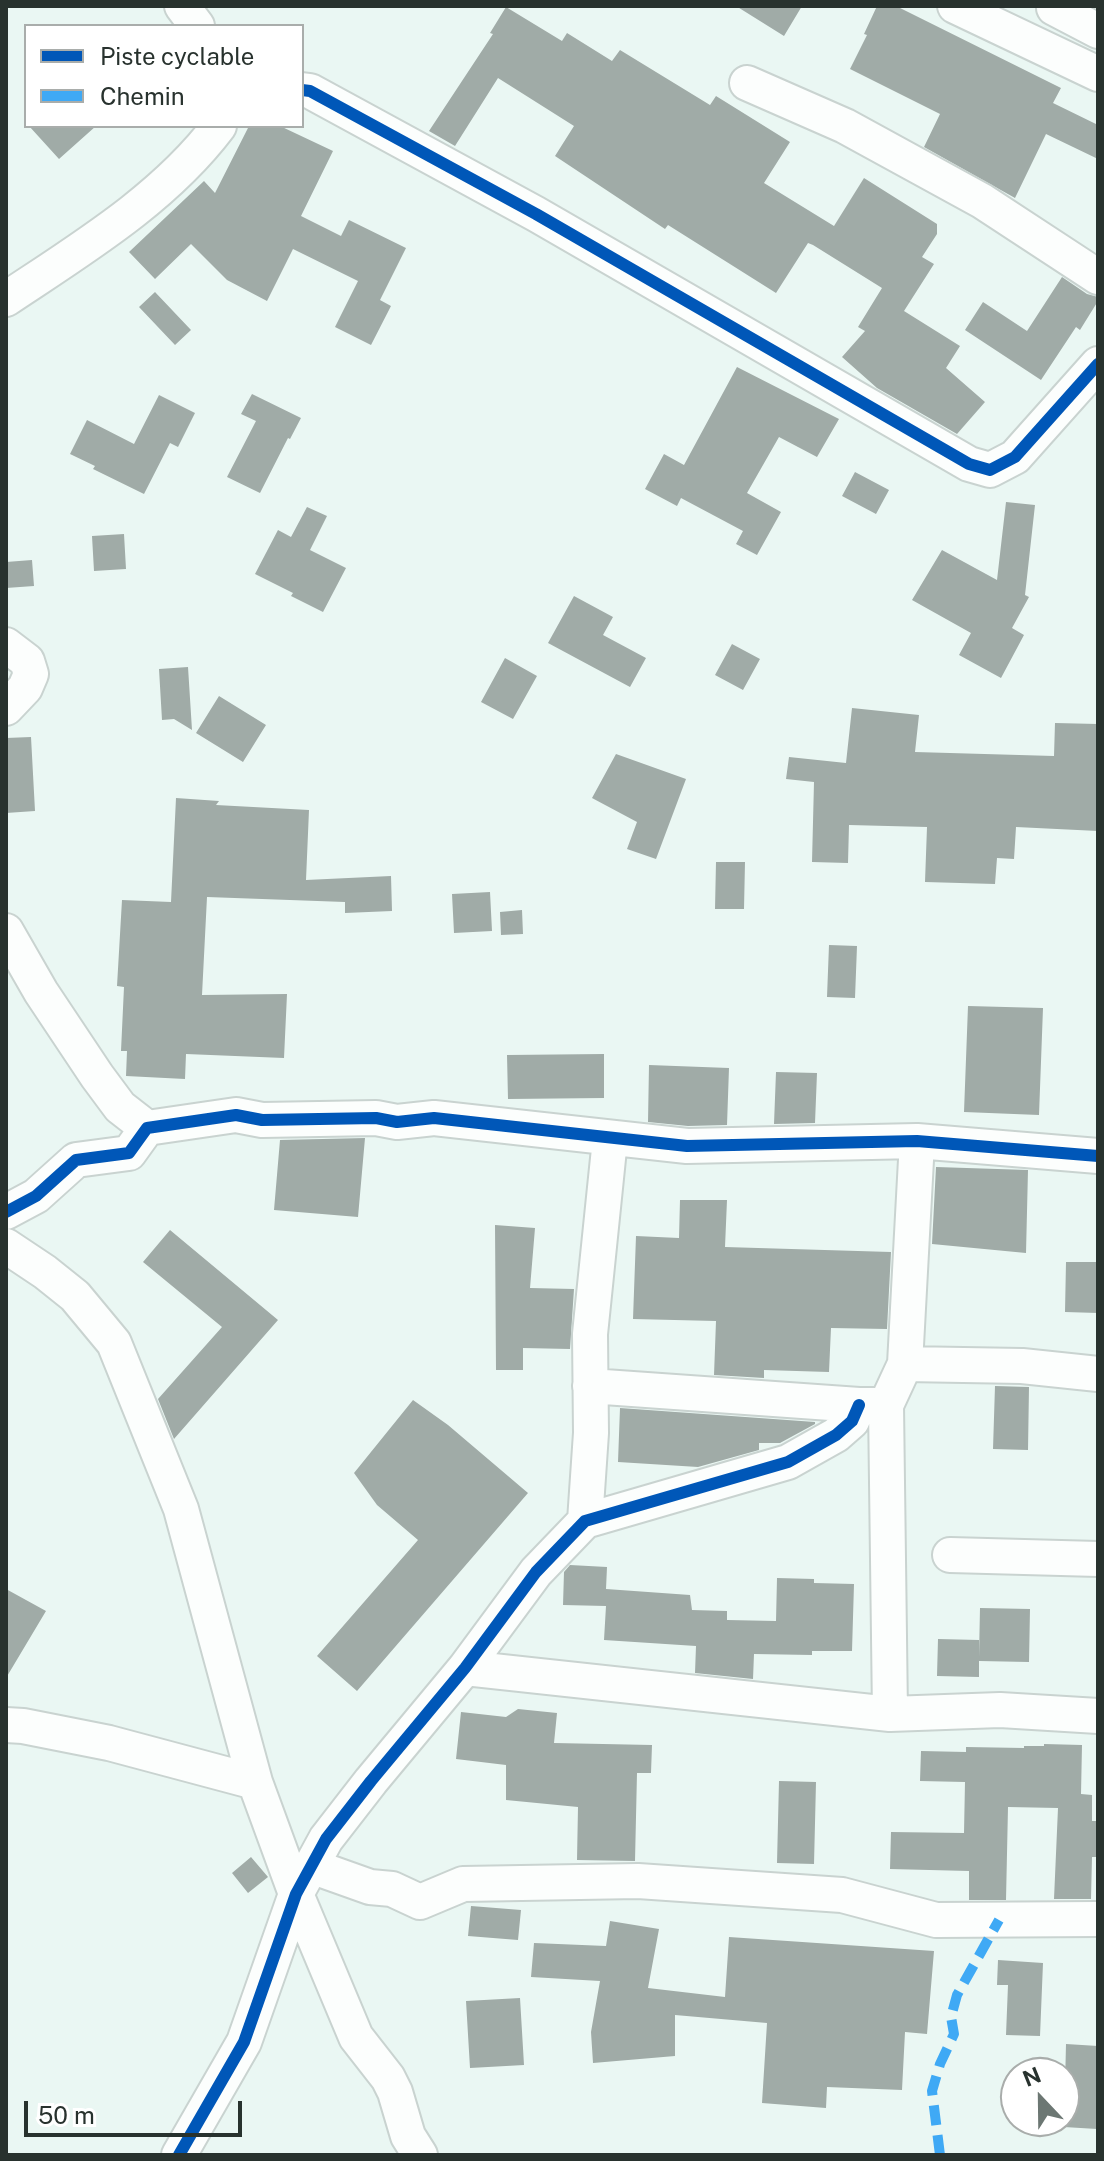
<!DOCTYPE html>
<html>
<head>
<meta charset="utf-8">
<style>
	body { margin:0 }
	#map { position:relative; width:1104px; height:2161px; overflow:hidden; background:#eaf7f3; font-family:"Public Sans",sans-serif }
	canvas { display:block }
	.frame { position:absolute; inset:0; border:8px solid #28322e; pointer-events:none }
	.legend { position:absolute; left:24px; top:24px; width:280px; height:104px; box-sizing:border-box; background:#fff; border:2px solid #a9adab; margin:0; padding:10px 14px; list-style:none; font-size:24px; color:#28322e }
	.legend li { display:flex; align-items:center; gap:16px; height:40px }
	.legend b { width:40px; border:2px solid #a9adab }
	.north { position:absolute; left:1000px; top:2057px; width:80px; height:80px; box-sizing:border-box; background:#fff; border:2px solid #a9adab; border-radius:50%; rotate:338deg; font-size:22px; font-weight:700; line-height:32px; text-align:center; color:#28322e }
	.north::after { content:''; display:block; margin:auto; width:28px; height:36px; background:#6c7773; clip-path:polygon(50% 0,100% 100%,50% 72%,0 100%) }
	.scale { position:absolute; left:24px; top:2101px; width:218px; height:36px; box-sizing:border-box; border:4px solid #28322e; border-top:0; padding-left:10px; font-size:24px; line-height:28px; white-space:nowrap; color:#28322e; -webkit-text-stroke:6px #fff; paint-order:stroke }
</style>
</head>
<body>
<div id="map">
<canvas width="1104" height="2161"></canvas>
<div class="frame"></div>
<ul class="legend">
<li><b style="height:10px;background:#0057b8"></b>Piste cyclable</li>
<li><b style="height:10px;background:#3fa9f5"></b>Chemin</li>
</ul>
<div class="north">N</div>
<div class="scale">50 m</div>
</div>
<script>
const context = document.querySelector('canvas').getContext('2d');
context.lineJoin = 'round';
function fillPath(path, color) { context.fillStyle = color; context.fill(path, 'evenodd'); }
function strokePath(path, color, width, dash) { context.strokeStyle = color; context.lineWidth = width; context.lineCap = dash ? 'butt' : 'round'; context.setLineDash(dash || []); context.stroke(path); }
fillPath(new Path2D(`
	M736,6H802L784,36Z
	M877,6H896L1061,88L1053,103L1098,125V159L1046,134L1015,198L924,147L940,114L850,69L867,35L864,34Z
	M506,7L562,41L567,33L612,61L620,50L710,105L716,96L790,142L764,183L834,226L864,178L937,224V234L922,257L934,264L904,311L960,346L946,368L985,402L957,434L877,388L842,357L865,331L858,327L882,288L813,245L808,243L776,293L668,225L665,229L555,156L574,126L498,78L455,146L429,131L493,34L490,33Z
	M29,126H96L59,159Z
	M249,126H280L333,151L301,216L341,236L349,220L406,248L380,300L391,306L371,345L335,327L358,281L293,249L267,301L227,280L191,244L155,279L129,252L204,181L215,193Z
	M1062,277L1087,294L1098,297V301L1080,330L1076,327L1041,380L965,330L983,302L1027,331Z
	M155,292L191,330L175,345L139,307Z
	M737,367L839,419L817,457L779,437L747,493L781,512L757,555L736,544L743,531L681,498L677,506L645,489L664,454L684,465Z
	M252,394L301,418L290,439L288,438L260,493L227,477L256,421L241,414Z
	M159,395L195,413L178,447L170,443L144,494L93,469L95,466L70,454L87,420L134,444Z
	M855,472L889,490L876,514L842,496Z
	M1006,502L1035,505L1025,595L1029,597L1012,628L1024,635L1001,678L959,655L971,633L912,600L942,550L997,580Z
	M307,507L327,516L310,550L346,568L323,612L291,596L293,593L255,574L278,530L291,537Z
	M124,534L126,569L94,571L92,536Z
	M32,560L34,586L6,588V562Z
	M574,596L613,617L603,635L646,658L630,687L548,643Z
	M732,644L760,659L743,690L715,675Z
	M505,658L537,676L513,719L481,702Z
	M188,667L192,730L174,719L162,720L159,669Z
	M219,696L266,725L243,762L196,733Z
	M852,708L919,715L915,752L1054,756L1055,723L1098,724V831L1016,827L1014,859L997,858L995,884L925,882L927,827L849,825L848,863L812,862L814,782L786,779L789,757L846,763Z
	M31,737L35,811L6,813V738Z
	M616,754L686,779L656,859L627,849L637,822L592,798Z
	M176,798L219,801L216,805L309,810L306,880L391,876L392,911L345,913V902L207,897L202,995L287,994L284,1058L186,1054L185,1079L126,1076L127,1051H121L124,987L117,986L122,900L171,902Z
	M716,862H745L744,909H715Z
	M490,892L492,931L454,933L452,894Z
	M522,910L523,934L501,935L500,912Z
	M829,945L857,946L855,998L827,997Z
	M968,1006L1043,1008L1039,1115L964,1112Z
	M604,1054V1098L508,1099L507,1055Z
	M649,1065L729,1068L727,1125L688,1126L648,1122Z
	M776,1072L817,1073L815,1123L774,1124Z
	M365,1138L358,1217L274,1210L280,1140Z
	M936,1167L1028,1170L1026,1253L932,1244Z
	M680,1200H727L725,1247L891,1252L887,1329L831,1328L829,1372L764,1370V1378L714,1375L716,1321L633,1319L636,1236L679,1238Z
	M495,1225L535,1228L530,1288L574,1289L570,1349L523,1348V1370H496Z
	M170,1230L278,1320L174,1439L158,1399L222,1327L143,1262Z
	M1066,1262H1098V1313L1065,1312Z
	M995,1386L1029,1387L1028,1450L993,1449Z
	M413,1400L448,1425L528,1493L357,1691L317,1656L418,1540L377,1505L354,1473Z
	M620,1408L815,1422V1424L780,1443H759V1450L698,1467L618,1462Z
	M570,1565L607,1567L606,1589L690,1595L692,1610L727,1611V1620L776,1621L777,1578L814,1579V1583L854,1584L852,1651H812V1655L754,1654L753,1679L695,1673L696,1646L604,1640L606,1606L563,1605L564,1572Z
	M6,1589L46,1611L6,1678Z
	M980,1608L1030,1609L1029,1662L979,1661V1677L937,1676L938,1639L979,1640V1657Z
	M518,1709L557,1713L554,1743L652,1745L651,1773H637L635,1861L577,1860L578,1807L506,1800V1765L456,1759L461,1712L506,1717Z
	M1044,1744L1082,1745L1081,1794L1092,1795V1821H1098V1857H1092L1091,1899H1054L1058,1808L1008,1807L1006,1900H969V1871L890,1869L891,1832L964,1833L965,1782L920,1781L921,1751L966,1752V1747L1024,1748V1746H1044Z
	M779,1781L816,1782L814,1864L777,1863Z
	M251,1857L268,1877L248,1893L232,1873Z
	M471,1906L521,1910L518,1940L468,1936Z
	M610,1921L659,1929L648,1988L725,1997L729,1937L934,1951L927,2034L905,2032L902,2090L827,2087L826,2108L762,2103L767,2023L675,2015V2056L593,2063L591,2032L600,1981L531,1977L534,1943L606,1946Z
	M998,1960L1043,1963L1040,2036L1006,2035L1008,1985H997Z
	M520,1998L524,2065L470,2068L466,2001Z
	M1066,2044L1098,2046L1097,2129L1064,2127Z`), '#a0aba7');
const minor = new Path2D(`
	M182,6L197,26
	M955,6L1098,74
	M1054,8L1098,31
	M747,83L845,126L982,201L1098,277
	M302,90L310,91L536,214L969,464L990,470L1015,457L1098,364
	M6,299C81,249 164,199 219,126
	M6,645L27,661L31,674L25,688L6,708
	M6,931L41,992L97,1076L120,1107L147,1128
	M6,1212L36,1196L76,1160L129,1153L147,1128L236,1115L262,1120L376,1118L397,1122L434,1118L687,1146L917,1141L1098,1156
	M6,1246L45,1272L75,1296L114,1343L181,1509L255,1782L296,1894L356,2037L388,2078L395,2092L408,2136L420,2155
	M905,1364L917,1141
	M590,1386L859,1405H886L905,1364L1022,1366L1098,1374
	M886,1405L890,1714
	M585,1521L591,1433L590,1334L610,1139
	M950,1555L1098,1559
	M465,1668L890,1714L1000,1710L1098,1716
	M6,1725L23,1726L109,1743L255,1782
	M311,1866L370,1887L392,1889L420,1902L463,1884L638,1881L842,1895L936,1920L1098,1919
	M179,2155L244,2042L296,1894L326,1839L371,1781L465,1668L536,1572L585,1521L788,1462L836,1435L852,1421L859,1405`);
strokePath(minor, '#c9d3d0', 38);
strokePath(minor, '#fcfefd', 34);
strokePath(new Path2D(`
	M940,2155L932,2091L940,2064L954,2034L951,2017L957,1995L999,1920`), '#3fa9f5', 10, [20, 10]);
strokePath(new Path2D(`
	M302,90L310,91L536,214L969,464L990,470L1015,457L1098,364
	M6,1212L36,1196L76,1160L129,1153L147,1128L236,1115L262,1120L376,1118L397,1122L434,1118L687,1146L917,1141L1098,1156
	M179,2155L244,2042L296,1894L326,1839L371,1781L465,1668L536,1572L585,1521L788,1462L836,1435L852,1421L859,1405`), '#0057b8', 12);
</script>
</body>
</html>
